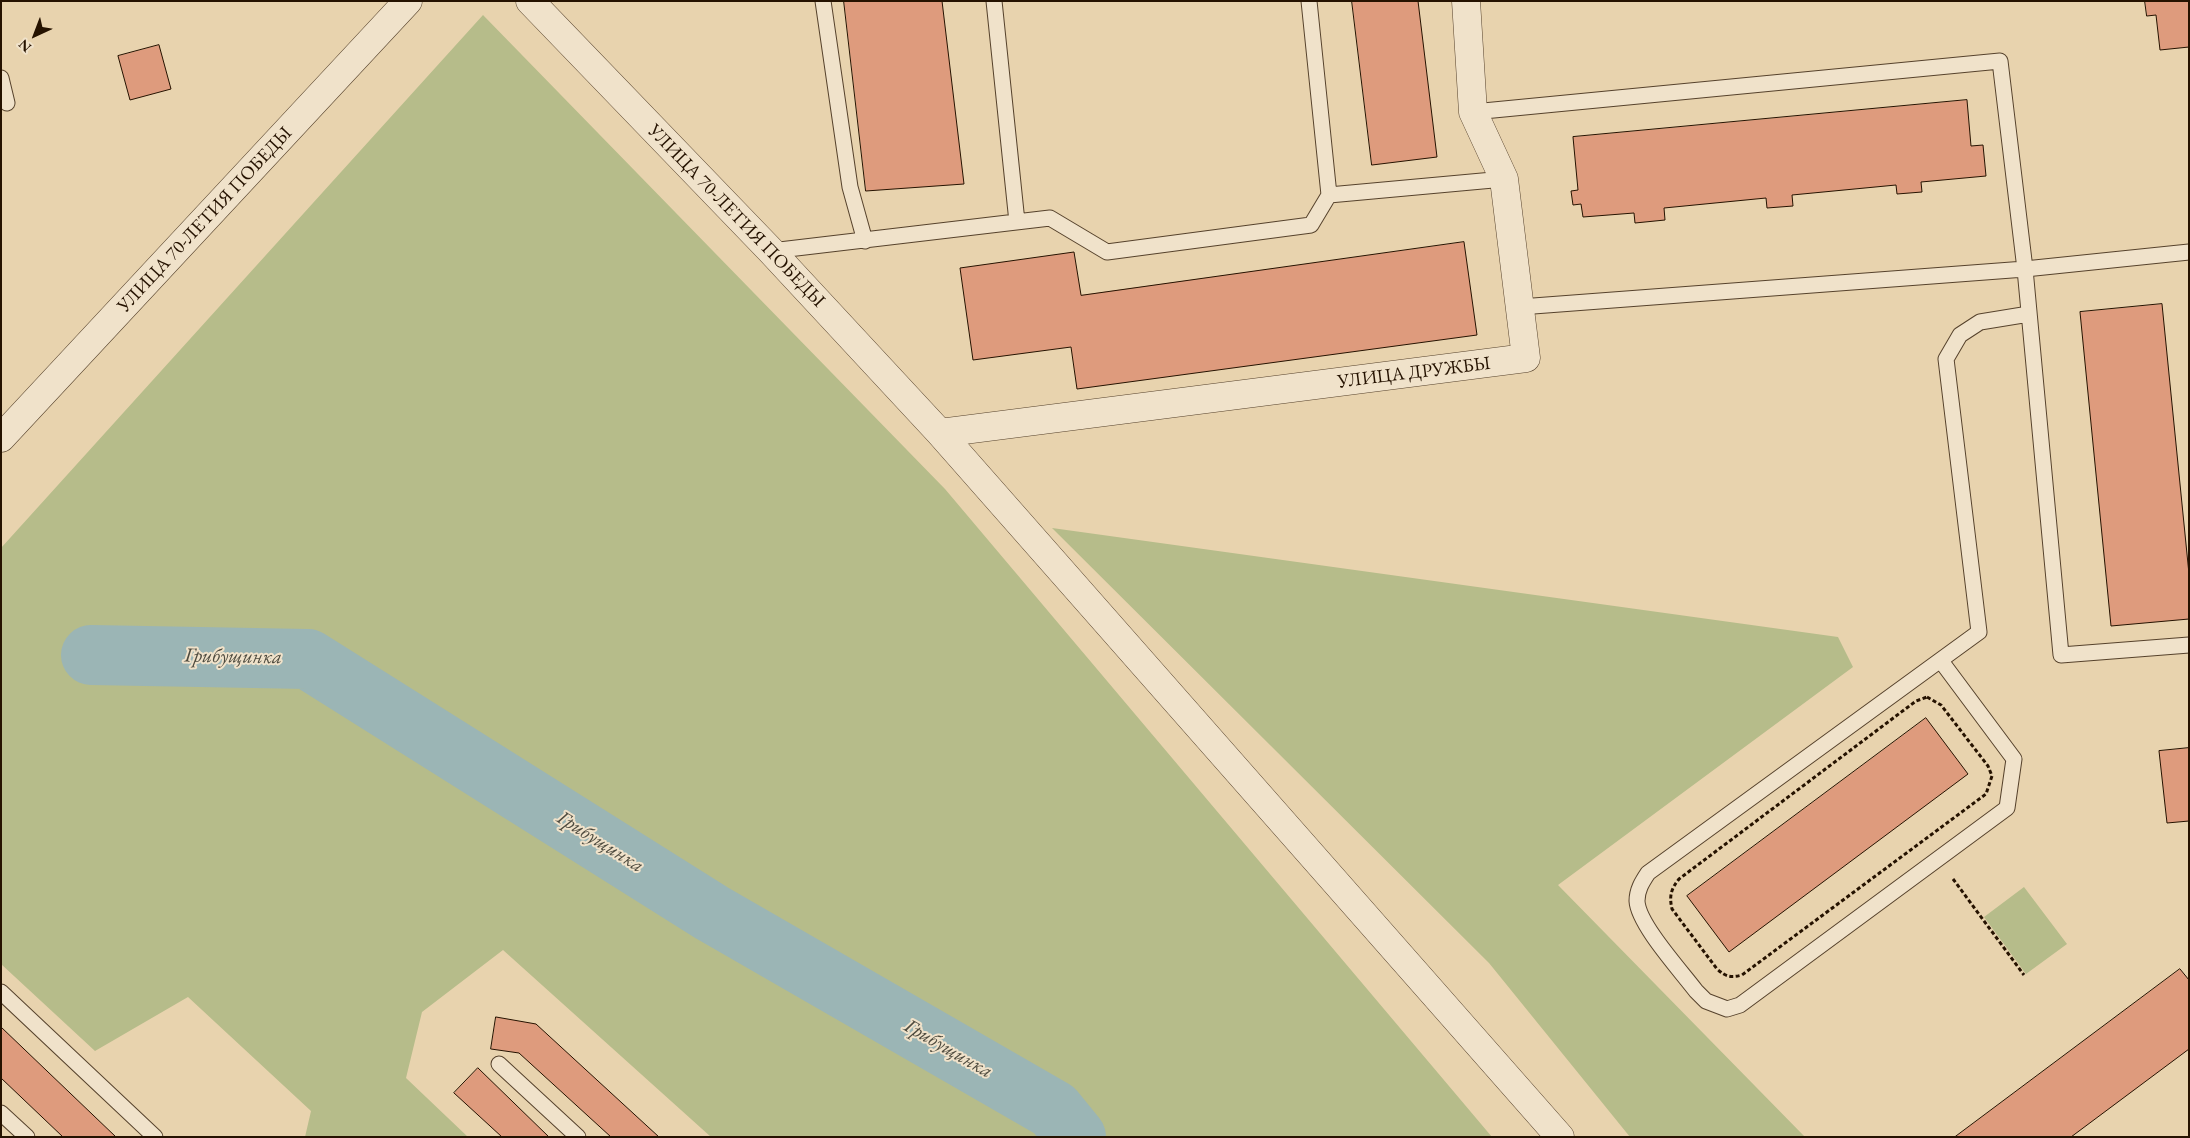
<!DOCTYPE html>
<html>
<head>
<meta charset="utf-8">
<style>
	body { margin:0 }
	#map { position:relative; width:2190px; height:1138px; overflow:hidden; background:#e8d3ae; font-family:"EB Garamond",serif }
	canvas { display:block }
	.frame { position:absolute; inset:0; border:2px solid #251200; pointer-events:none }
	.north { position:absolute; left:10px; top:10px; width:50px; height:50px; -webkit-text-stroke:4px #f0e2ca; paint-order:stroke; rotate:223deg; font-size:14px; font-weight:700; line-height:20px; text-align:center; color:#251200 }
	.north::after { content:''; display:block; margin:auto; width:18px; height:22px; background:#251200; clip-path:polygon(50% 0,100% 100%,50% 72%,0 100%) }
</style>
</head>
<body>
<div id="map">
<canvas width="2190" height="1138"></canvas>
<div class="frame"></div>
<div class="north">N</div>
</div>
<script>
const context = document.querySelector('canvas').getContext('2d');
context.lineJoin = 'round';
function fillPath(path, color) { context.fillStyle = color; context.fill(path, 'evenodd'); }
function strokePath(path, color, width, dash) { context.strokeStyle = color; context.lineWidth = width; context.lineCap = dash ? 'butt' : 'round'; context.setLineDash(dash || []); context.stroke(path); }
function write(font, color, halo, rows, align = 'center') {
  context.font = font + ' "EB Garamond",serif'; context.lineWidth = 4; context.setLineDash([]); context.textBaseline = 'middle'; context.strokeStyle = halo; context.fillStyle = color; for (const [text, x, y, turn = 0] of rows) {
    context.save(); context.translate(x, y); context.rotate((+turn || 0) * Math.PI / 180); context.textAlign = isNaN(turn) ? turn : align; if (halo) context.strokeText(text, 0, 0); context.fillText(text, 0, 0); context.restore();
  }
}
fillPath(new Path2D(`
	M483,15L945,489L1492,1137H711L503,950L422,1012L406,1078L468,1137H305L311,1111L188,997L95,1051L1,964V548Z
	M1052,528L1838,637L1853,667L1558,885L1805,1137H1630L1489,963Z
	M2024,887L2067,944L2026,974L1984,917Z`), '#b6bc8a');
strokePath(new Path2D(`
	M91,655L308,659L712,913L1054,1110L1076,1137`), '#9bb5b5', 60);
const building = new Path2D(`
	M844,1H942L964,184L866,191Z
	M1352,1H1418L1437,157L1372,165Z
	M2145,1H2189V47L2160,50L2156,15L2147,16Z
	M159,45L171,89L130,100L118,56Z
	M1967,100L1971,146L1983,145L1986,176L1921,182L1922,192L1897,194L1896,185L1792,195L1793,206L1767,208L1766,198L1664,208L1665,220L1635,223L1634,213L1583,217L1581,204L1573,205L1571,191L1578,190L1573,137Z
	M1464,242L1477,335L1077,389L1071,347L973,360L960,268L1074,252L1081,295Z
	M2162,304L2189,574V619L2111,626L2080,312Z
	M1926,718L1968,774L1729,952L1687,896Z
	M2189,748V821L2167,823L2159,751Z
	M2180,969L2189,980V1049L2071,1137H1955Z
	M496,1017L536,1024L659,1137H611L519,1053L491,1049Z
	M1,1027L116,1137H63L1,1078Z
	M478,1068L549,1137H502L454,1093Z`);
fillPath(building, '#de9b7d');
strokePath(building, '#251200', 1);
const lane = new Path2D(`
	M823,1L850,187L865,241
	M994,1L1017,222
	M1,78L7,103
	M1473,112L2000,61L2025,269L1520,307
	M1329,195L1504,179
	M771,251L1050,218L1107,252L1311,225L1329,195L1309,1
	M2189,252L2025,269L2061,655L2189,645
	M1941,661L2014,759L2007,808L1740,1005L1727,1009L1706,1001L1696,991C1681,971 1638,924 1637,901C1637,890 1642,882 1648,873L1979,632L1946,359L1960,335L1980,322L2029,314
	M1,992L155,1137
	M499,1064L578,1137
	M1,1113L27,1137`);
const street = new Path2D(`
	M530,1L771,251L940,433L1560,1137
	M940,433L1526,358L1504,179L1473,112L1466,1
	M1,438L408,1`);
strokePath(lane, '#56422c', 17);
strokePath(street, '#56422c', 29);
strokePath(new Path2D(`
	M1927,697L1941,705L1988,766L1992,776L1986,794L1742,975C1731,978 1726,977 1717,969L1672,909C1669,896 1671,889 1679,879L1916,701Z
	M1953,879L2024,975`), '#251200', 3, [4, 2.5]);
strokePath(lane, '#f0e2ca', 15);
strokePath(street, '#f0e2ca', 28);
write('19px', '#251200', '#f0e2ca', [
	["УЛИЦА 70-ЛЕТИЯ ПОБЕДЫ",736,216,46],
	["УЛИЦА 70-ЛЕТИЯ ПОБЕДЫ",205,220,-47],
	["УЛИЦА ДРУЖБЫ",1414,373,-7]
]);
write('italic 20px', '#4e4b3f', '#f0e2ca', [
	["Грибущинка",233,657,1],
	["Грибущинка",600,842,32],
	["Грибущинка",948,1049,30]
]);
</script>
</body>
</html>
